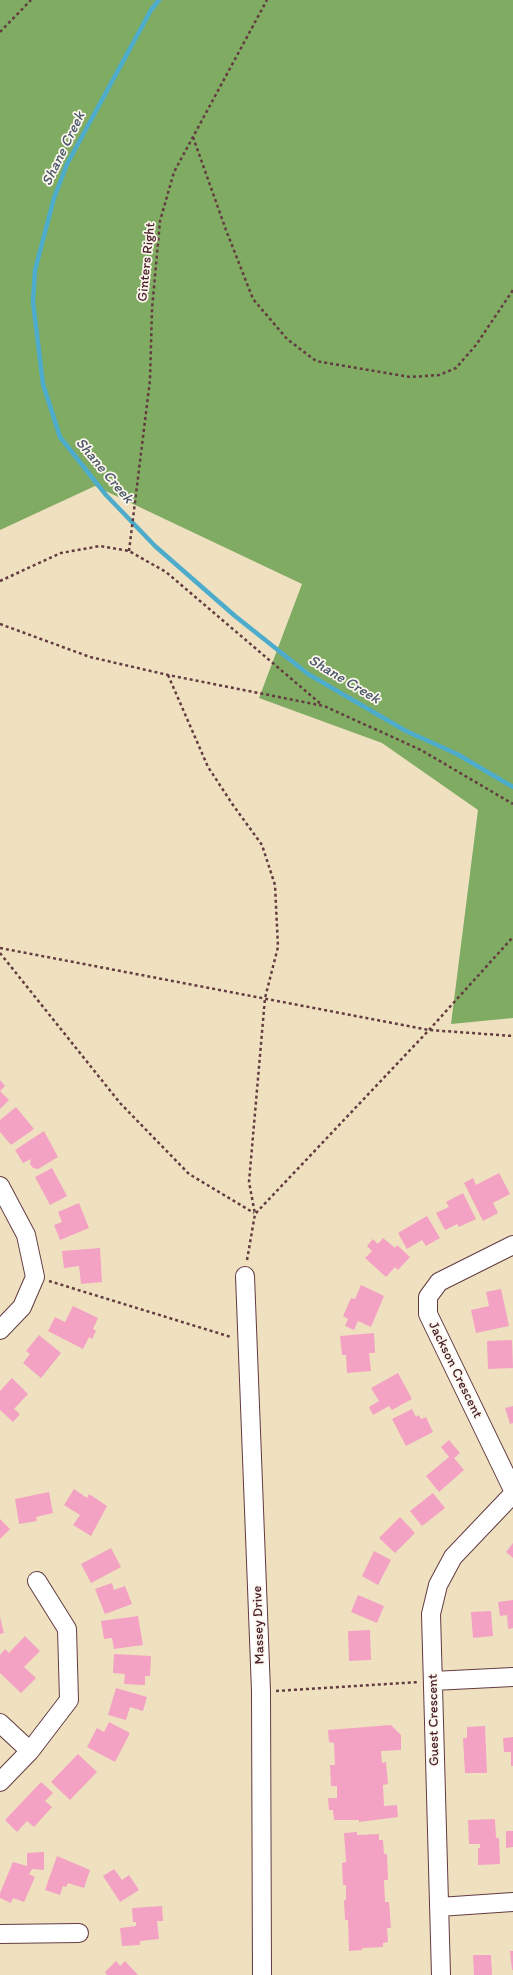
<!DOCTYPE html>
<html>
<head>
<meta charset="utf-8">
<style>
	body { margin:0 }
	canvas { display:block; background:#efe0c0 }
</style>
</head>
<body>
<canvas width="513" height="1975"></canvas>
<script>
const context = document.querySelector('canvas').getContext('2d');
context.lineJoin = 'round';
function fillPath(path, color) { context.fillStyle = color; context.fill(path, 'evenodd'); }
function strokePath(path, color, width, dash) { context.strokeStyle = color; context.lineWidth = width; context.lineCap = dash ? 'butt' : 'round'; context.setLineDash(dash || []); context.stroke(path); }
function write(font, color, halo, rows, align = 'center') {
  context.font = font + ' Itim,sans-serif'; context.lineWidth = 3.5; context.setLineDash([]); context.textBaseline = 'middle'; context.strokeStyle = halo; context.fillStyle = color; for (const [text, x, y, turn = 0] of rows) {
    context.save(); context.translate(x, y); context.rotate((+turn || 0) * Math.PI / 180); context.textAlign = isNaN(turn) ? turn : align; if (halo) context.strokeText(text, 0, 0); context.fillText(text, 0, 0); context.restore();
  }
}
fillPath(new Path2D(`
	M0,0H513V1018L451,1024L478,810L382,743L259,698L302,584L95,486L0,530Z`), '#80ab62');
strokePath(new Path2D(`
	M159,0L151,10L67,164L54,198L35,270L33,302L43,384L60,437L106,495L155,546L235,616L308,674L406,731L457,754L513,787`), '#4daccc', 4.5);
fillPath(new Path2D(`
	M0,1080L5,1086L0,1091L9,1100L0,1109Z
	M16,1107L34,1129L11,1145L0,1132V1120Z
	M44,1131L58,1157L38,1169L33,1168L30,1164L31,1159L23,1163L15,1150Z
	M52,1168L67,1196L50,1205L35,1177Z
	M499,1173L510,1194L493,1203L498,1213L483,1221L464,1183L473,1178L476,1185Z
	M463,1193L476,1219L459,1227L457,1224L445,1230L436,1213L449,1207L446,1202Z
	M79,1203L89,1228L60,1240L54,1225L62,1222L58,1212Z
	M427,1216L440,1238L426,1246L422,1240L407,1249L398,1233Z
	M383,1238L395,1248L397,1245L410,1257L398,1270L395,1267L386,1277L365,1258L372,1251L367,1246L373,1239L378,1244Z
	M100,1248L102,1282L81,1284L79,1266L64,1268L62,1251Z
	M361,1285L384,1296L371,1327L358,1321L354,1330L345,1326L348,1319L343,1316L351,1298L355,1299Z
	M501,1289L509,1326L476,1333L471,1310L489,1306L486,1292Z
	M73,1306L98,1318L93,1329L96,1331L92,1339L89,1337L83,1349L48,1331L55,1317L65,1322Z
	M374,1333L375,1353H369L371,1371L347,1373L346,1355H342L340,1336Z
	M39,1335L61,1353L41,1378L23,1363L30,1354L26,1351Z
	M512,1340L513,1368L488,1369L487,1341Z
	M398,1373L412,1399L392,1410L389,1406L373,1415L369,1407L379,1401L371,1388Z
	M12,1378L28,1394L14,1409L20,1414L13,1422L0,1410V1391Z
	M513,1406V1423L510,1424L505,1408Z
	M412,1409L416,1417L419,1415L421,1419L426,1417L433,1432L406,1446L392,1419Z
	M449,1440L460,1453L454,1458L464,1470L439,1492L426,1476L449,1457L441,1447Z
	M74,1489L87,1498L89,1494L107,1506L91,1536L73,1525L80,1515L64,1505Z
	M49,1492L53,1513L36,1517L37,1521L19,1524L15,1499Z
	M433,1493L445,1508L422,1526L410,1511Z
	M400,1517L415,1533L395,1553L379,1538Z
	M0,1519L10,1529L0,1539Z
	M513,1543V1558L506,1552Z
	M111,1548L121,1567L91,1583L81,1564Z
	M374,1551L391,1560L378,1585L362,1576Z
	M112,1583L114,1590L125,1586L132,1604L105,1614L95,1589Z
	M358,1595L384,1606L377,1623L351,1612Z
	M513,1600V1628L508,1629L507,1615L500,1616L498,1602Z
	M491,1611L493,1636L473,1638L471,1612Z
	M138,1616L143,1645L114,1649L112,1638L104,1639L101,1621Z
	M0,1617L4,1633L0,1634Z
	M370,1630L371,1660L349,1661L348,1631Z
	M25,1636L40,1651L24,1667L36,1678L21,1693L0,1673V1655L5,1649L9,1653Z
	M114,1654L151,1656L150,1676H145V1685L124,1684L125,1674L113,1673Z
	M116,1688L147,1697L143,1711L130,1707L126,1720L108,1715Z
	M109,1722L130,1733L115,1762L87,1747L97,1728L104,1732Z
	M391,1725L401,1735V1750L381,1751L382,1763L386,1762L388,1784L383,1785L384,1806L397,1805L398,1817L359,1822V1820H334L333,1810H329L328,1798H337V1786H331L330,1765H335L334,1743L329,1742L328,1730Z
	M485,1726L487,1773H465L463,1738H467V1727Z
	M513,1737V1766H511V1752H504L503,1738Z
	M78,1754L97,1772L70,1800L51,1782Z
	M41,1782L53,1793L45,1801L52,1807L34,1827L27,1821L17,1832L5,1820Z
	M495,1819L496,1838H499L500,1864L478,1865V1848H480V1844H469L468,1820Z
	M506,1831H513V1847L506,1848Z
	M357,1832V1835L379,1834V1840H383L384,1854H387L388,1880H384L385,1902H389L391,1928H387L388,1942L383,1943V1947L362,1948V1950L349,1951L348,1920H345L344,1900H346V1885H343L342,1863L346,1862L344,1833Z
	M44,1852V1870L32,1869L29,1874L35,1877L24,1902L13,1898L11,1903L0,1898V1893L13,1862L27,1866V1853Z
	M57,1856L90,1870L84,1888L68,1883L66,1887L63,1886L60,1895L45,1890Z
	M114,1869L122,1880L129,1875L139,1890L120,1902L103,1876Z
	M162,1906L163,1921H157L159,1939L140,1941V1945L122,1946L120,1928L136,1926V1922H133L132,1908Z
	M510,1951H513V1970H512Z
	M473,1955H491L492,1975H474Z
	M116,1961L120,1966L125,1961L138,1975H107L105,1972Z`), '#f3a2c4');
const minor = new Path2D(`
	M0,1186L26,1235L35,1277L22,1307L0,1330
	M513,1245L439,1282L428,1297V1314L513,1490
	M245,1276L261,1691L262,1975
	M433,1681L513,1677
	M0,1723L30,1751
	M0,1782L30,1751L69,1700L67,1629L37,1581
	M439,1907L513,1902
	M0,1934L79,1933
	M441,1975L431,1614L438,1585L453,1557L513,1494`);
strokePath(minor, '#633c41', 20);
strokePath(new Path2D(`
	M0,32L31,0
	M193,137L226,230L253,299L287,339L316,361L410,377L439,375L456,368L476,345L513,290
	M129,551L150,380L152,309L160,221L174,172L267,0
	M0,581L61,553L100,546L129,551L166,572L322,705
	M0,624L90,657L168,675L324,706L421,750L513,804
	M168,675L208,767L233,805L262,845L275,885L278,947L265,998L249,1182L255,1214
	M0,948L429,1030L513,1036
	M0,953L120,1103L189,1174L254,1213
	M247,1260L255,1214L429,1030L513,937
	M49,1281L231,1337
	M276,1691L419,1682`), '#633c41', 2.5, [3, 3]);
strokePath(minor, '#fff', 18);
write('14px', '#4a1f2b', '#fbf7ec', [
	["Ginters Right",147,262,-84],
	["Jackson Crescent",455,1370,64],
	["Massey Drive",259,1625,-92],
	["Guest Crescent",434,1720,-91]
]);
write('italic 15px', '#4b576b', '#fbf7ec', [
	["Shane Creek",64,149,-64],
	["Shane Creek",104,471,50],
	["Shane Creek",344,680,31]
]);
</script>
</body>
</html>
